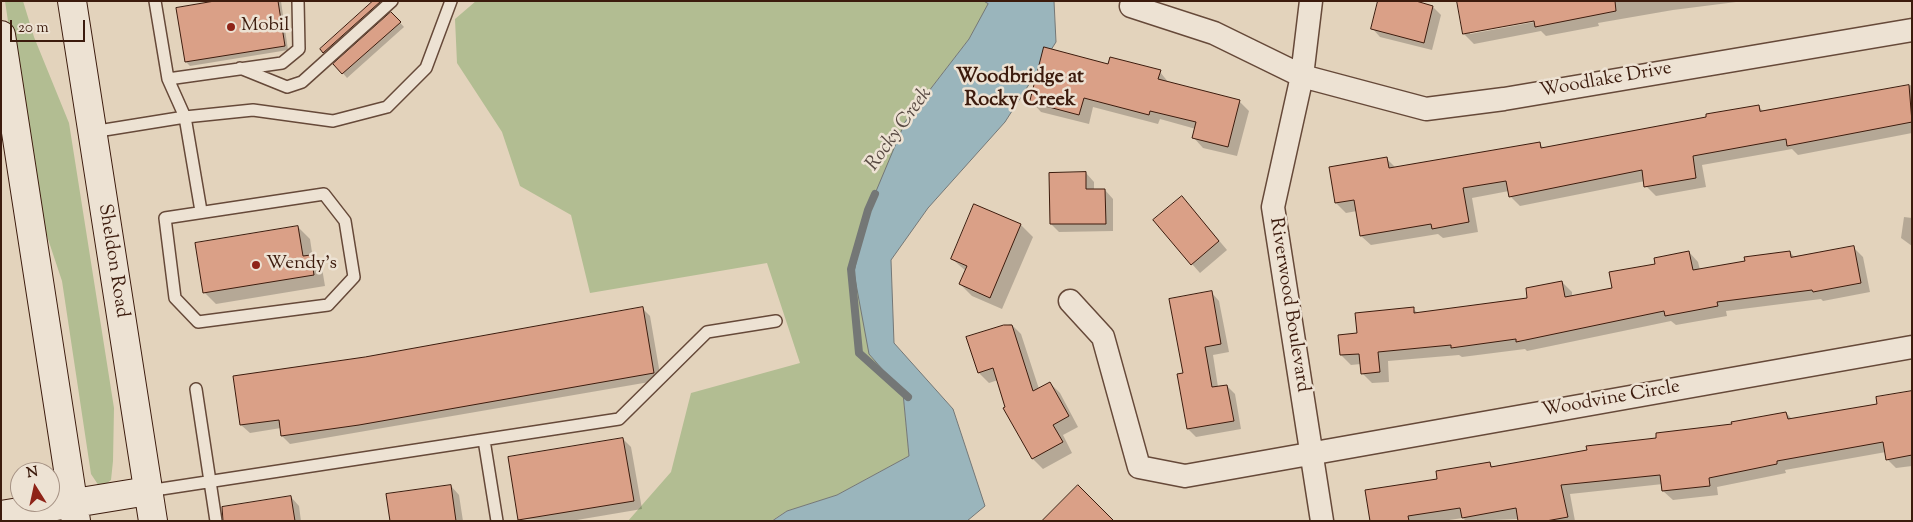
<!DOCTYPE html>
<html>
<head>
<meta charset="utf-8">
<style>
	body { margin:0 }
	#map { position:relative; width:1913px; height:522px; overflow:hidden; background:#e3d3bc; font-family:"Sorts Mill Goudy",serif }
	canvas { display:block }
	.frame { position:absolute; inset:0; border:2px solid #3c1b0d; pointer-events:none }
	.north { position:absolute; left:10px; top:462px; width:50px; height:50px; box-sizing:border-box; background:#ede2d3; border:1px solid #a69284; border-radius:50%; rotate:350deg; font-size:14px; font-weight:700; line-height:20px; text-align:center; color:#3c1b0d }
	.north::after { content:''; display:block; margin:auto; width:18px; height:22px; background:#8f2418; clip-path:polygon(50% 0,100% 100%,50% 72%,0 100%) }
	.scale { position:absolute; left:10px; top:20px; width:75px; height:22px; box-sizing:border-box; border:2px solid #3c1b0d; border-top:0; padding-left:6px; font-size:15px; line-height:18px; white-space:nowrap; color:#3c1b0d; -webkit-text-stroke:4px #ede2d3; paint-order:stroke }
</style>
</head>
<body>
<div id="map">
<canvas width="1913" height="522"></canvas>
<div class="frame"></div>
<div class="north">N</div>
<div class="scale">20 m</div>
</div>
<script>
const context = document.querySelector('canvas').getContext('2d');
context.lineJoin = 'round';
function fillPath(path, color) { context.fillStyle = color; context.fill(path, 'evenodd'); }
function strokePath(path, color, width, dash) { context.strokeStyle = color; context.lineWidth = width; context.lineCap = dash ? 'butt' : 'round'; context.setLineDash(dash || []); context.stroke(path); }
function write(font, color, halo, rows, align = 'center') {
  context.font = font + ' "Sorts Mill Goudy",serif'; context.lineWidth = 5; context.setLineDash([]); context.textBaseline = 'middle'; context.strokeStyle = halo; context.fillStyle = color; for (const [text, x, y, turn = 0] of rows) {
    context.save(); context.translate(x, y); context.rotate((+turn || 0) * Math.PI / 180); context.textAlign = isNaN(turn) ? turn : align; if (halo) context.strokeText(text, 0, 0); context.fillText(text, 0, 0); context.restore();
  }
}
fillPath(new Path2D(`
	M5,1H23L34,37L69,123L114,408L113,461L111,480L105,485L99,486L91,474L62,281L34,197Z
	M476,1H984L989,4L969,39L905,122L869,354L903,393L909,456L837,495L787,511L771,521H628L671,472L691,393L800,363L767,263L590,293L571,215L520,186L502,132L457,63L455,19Z`), '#b2bd92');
const water = new Path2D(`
	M984,1H1054L1056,42L1005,122L928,208L891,260L894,343L953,409L985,506L967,521H772L787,511L837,495L909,456L903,393L869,354L854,273L864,220L905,122L969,39L988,4Z`);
fillPath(water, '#9ab5bc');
strokePath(water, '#747776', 1);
fillPath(new Path2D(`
	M211,1H281L288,50L190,66L186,62Z
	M375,1H381L384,5L328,56L321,49Z
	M1458,1H1744L1673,10L1598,23L1599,26L1546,36L1541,31L1474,44L1464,34ZM1539,18L1540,21L1470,34V32Z
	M1433,7L1441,15L1432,50L1380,37L1372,28Z
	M395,17L404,27L347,78L335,64Z
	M1109,65L1160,72L1169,83L1239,101L1249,111L1237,156L1203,148L1194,138L1196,129L1160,119L1158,124L1093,107L1089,124L1041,112L1032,102Z
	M1912,85V133L1798,155L1792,149L1702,165L1706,187L1656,196L1646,186L1645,181L1520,206L1510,196L1509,191L1472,198L1478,232L1443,238L1438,234L1371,245L1361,236L1357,211L1346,213L1336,203L1330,168L1387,159L1396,168L1539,144L1544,148L1759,107L1764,112Z
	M1086,173L1094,182V191L1105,190L1113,199V231L1059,232L1051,224Z
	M975,206L1021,225L1033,237L1002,309L972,296L960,284L966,271L952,259Z
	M1190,206L1227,250L1200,273L1192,264Z
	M1904,217L1912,218V246L1901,238Z
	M298,227L310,239L313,259L322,268L325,286L216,304L204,292Z
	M1853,247L1863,257L1870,292L1823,301L1821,299L1726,311L1727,316L1676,325L1671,321L1527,351L1525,349L1462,357L1459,355L1388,361L1389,382L1372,383L1362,373L1361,364L1351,365L1341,355L1358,334L1413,309L1418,313L1529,299L1562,282L1572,292V297L1614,289L1656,265L1689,252L1698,262L1700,270L1790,252L1795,258Z
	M1211,292L1219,301L1229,352L1213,355L1218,387L1227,386L1235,394L1241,429L1196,437L1188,429Z
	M642,308L650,316L661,380L290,444L282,436L281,428L250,433L241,425L364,359Z
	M1011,324L1021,334L1039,389L1050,383L1060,393L1078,427L1063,435L1072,453L1043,469L1033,459L1005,408L1006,407L998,380L989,383L979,373L968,338Z
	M1912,392V466L1896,468L1887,459L1886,452L1785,470L1786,473L1717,487L1718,495L1673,500L1663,491V484L1570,494L1575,521H1519V519L1466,521L1463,518L1442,521H1371L1438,480L1490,464L1494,468L1733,425L1786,413L1793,420L1878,405Z
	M623,439L631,447L642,509L571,521L520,519Z
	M451,486L459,495L463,521H392Z
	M291,497L299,506L301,521H233Z`), '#0003');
strokePath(new Path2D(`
	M875,194L868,210L851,269L859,353L908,397`), '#747776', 8);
const building = new Path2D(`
	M215,1H278L285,46L185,62L176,8Z
	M373,1H381L323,53L320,49Z
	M1378,1H1416L1433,6L1424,43L1371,29Z
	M1457,1H1615L1616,11L1535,27L1534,21L1463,34Z
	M391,12L401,22L342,74L333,64Z
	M1044,47L1108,64L1110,57L1161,70L1158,79L1240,100L1228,147L1192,138L1196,122L1150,111L1149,115L1084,98L1079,115L1030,102Z
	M1909,85L1912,122L1787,146L1786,139L1693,156L1696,178L1644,187L1642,170L1509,197L1506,181L1463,188L1469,222L1432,229L1431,224L1360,236L1354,200L1335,203L1329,167L1387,157L1389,168L1540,142L1541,148L1706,117V114L1759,105L1760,111Z
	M1086,172V189H1105L1106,224H1050L1049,173Z
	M1182,196L1219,241L1191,265L1153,220Z
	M974,204L1021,224L990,298L959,284L967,266L951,259Z
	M298,226L303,256L311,255L314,275L203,293L195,243Z
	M1854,246L1861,283L1813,292L1812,290L1717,302L1718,306L1665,316L1664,311L1516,342V339L1451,348V345L1378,352L1380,372L1361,374L1359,354L1340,355L1338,335L1357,333L1355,313L1414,307V313L1527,298L1526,288L1562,281L1565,297L1612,288L1609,272L1655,264L1654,258L1689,251L1693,270L1745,261L1744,257L1790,251L1791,257Z
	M1212,291L1221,344L1205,347L1212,387L1227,385L1234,421L1187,429L1177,374L1183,373L1169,299Z
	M643,307L654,373L359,425L281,436L279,420L240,425L233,376L365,357Z
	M1004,325H1012L1033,391L1050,382L1069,416L1053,425L1063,442L1032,459L1003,408L1005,407L993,368L978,373L966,337Z
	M1912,391V455L1886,460L1883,442L1777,461V464L1709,478L1710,486L1662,491L1660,475L1561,485L1568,517L1546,521H1518L1516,508L1462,518L1460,508L1408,516L1409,521H1370L1365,490L1437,479L1436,471L1490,462L1491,467L1587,450L1586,446L1656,438V433L1732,424L1731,422L1786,412L1788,419L1877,404L1876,397Z
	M623,438L634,501L518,520L508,457Z
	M451,485L456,521H390L386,494Z
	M1078,485L1114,521H1042Z
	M291,496L295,521H223L222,507Z`);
fillPath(building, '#daa087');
strokePath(building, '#3c1b0d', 1);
const lane = new Path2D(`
	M155,1L168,79L185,117L253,110L333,121L387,107L426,68L451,1
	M240,68L287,87L302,82L392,1
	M168,79L282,63L299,49L298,1
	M92,132L185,117L201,211
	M324,194L345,221L354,277L328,305L198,322L175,298L165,218Z
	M196,389L216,521
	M484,440L497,521
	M148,491L619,419L707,332L776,321`);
const street = new Path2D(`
	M1134,1L1131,6L1214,33L1302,76L1426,109L1504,99L1912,30
	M1311,1L1302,76L1273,207L1322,521
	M1070,301L1103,337L1139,467L1185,476L1912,347`);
const secondary = new Path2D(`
	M72,1L153,521
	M1,35L76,521
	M1,515L148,491`);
strokePath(lane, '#664939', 14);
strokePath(street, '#664939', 25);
strokePath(secondary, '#3c1b0d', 30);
strokePath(lane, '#ede2d3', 11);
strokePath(street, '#ede2d3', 22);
strokePath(secondary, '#ede2d3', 28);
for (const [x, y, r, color] of [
	[231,27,5,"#8f2418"],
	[256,265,5,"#8f2418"]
]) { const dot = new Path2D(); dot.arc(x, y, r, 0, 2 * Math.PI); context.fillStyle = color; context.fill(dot); strokePath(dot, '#ede2d3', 2); }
write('19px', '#3c1b0d', '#ede2d3', [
	["Mobil",241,27],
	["Wendy's",266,265]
], 'left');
write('19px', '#3c1b0d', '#ede2d3', [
	["Woodlake Drive",1606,81,-10],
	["Sheldon Road",112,261,81],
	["Riverwood Boulevard",1288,305,81],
	["Woodvine Circle",1611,400,-10]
]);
write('bold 20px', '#3c1b0d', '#ede2d3', [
	["Woodbridge at",1020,79],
	["Rocky Creek",1020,102]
]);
write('italic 20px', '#584942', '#ede2d3', [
	["Rocky Creek",900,130,-54]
]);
</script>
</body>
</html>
